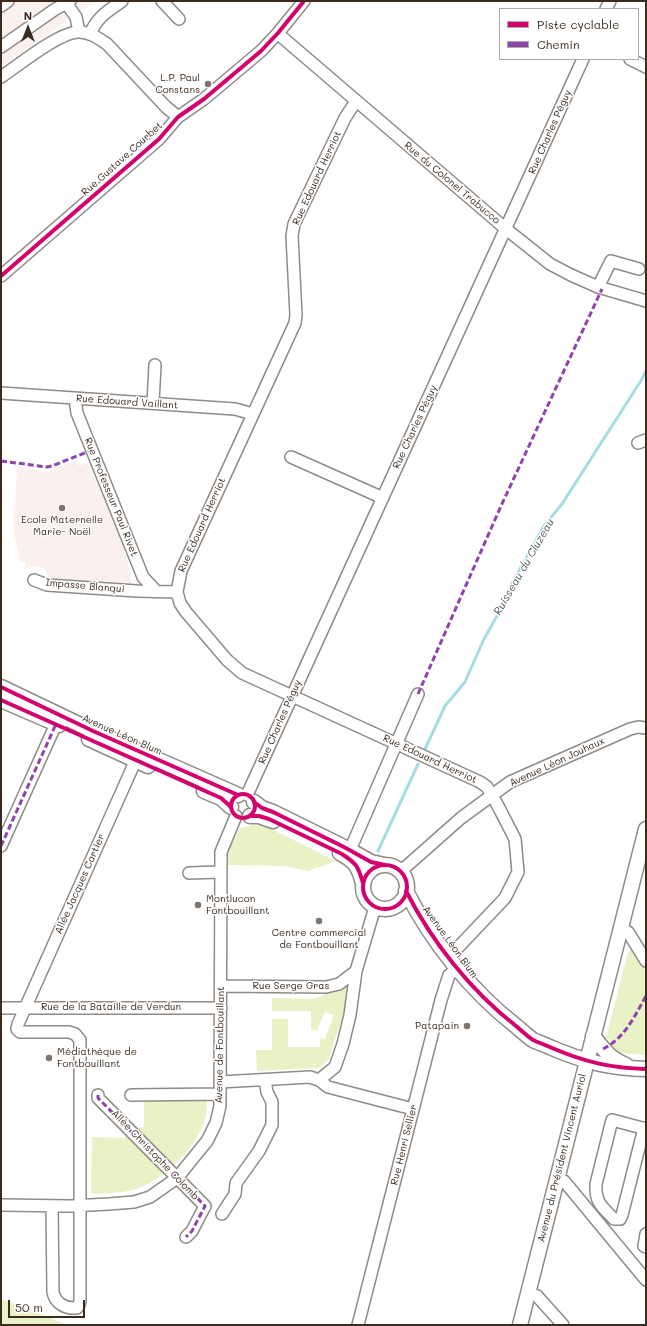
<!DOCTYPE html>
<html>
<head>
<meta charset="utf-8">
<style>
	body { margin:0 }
	#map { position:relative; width:647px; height:1326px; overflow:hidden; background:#fff; font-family:Mali,sans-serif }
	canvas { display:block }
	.frame { position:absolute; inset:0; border:2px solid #3b2a1e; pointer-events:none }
	.legend { position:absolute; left:499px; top:8px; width:140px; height:52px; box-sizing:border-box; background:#fff; border:1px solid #b1aaa5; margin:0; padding:5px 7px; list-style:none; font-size:12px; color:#3b2a1e }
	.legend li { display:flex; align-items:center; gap:8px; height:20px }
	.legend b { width:20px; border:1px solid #b1aaa5 }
	.north { position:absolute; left:8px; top:8px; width:40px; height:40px; -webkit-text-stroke:3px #fff; paint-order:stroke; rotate:0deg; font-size:11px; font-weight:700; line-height:16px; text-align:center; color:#3b2a1e }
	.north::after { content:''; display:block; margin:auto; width:14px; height:18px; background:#3b2a1e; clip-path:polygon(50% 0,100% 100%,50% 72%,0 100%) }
	.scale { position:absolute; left:8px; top:1300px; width:77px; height:18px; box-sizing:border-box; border:2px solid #3b2a1e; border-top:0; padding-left:5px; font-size:12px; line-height:14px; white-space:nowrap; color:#3b2a1e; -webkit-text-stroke:3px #fff; paint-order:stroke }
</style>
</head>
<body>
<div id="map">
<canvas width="647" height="1326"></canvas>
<div class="frame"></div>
<ul class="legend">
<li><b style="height:5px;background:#d6006c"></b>Piste cyclable</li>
<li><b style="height:5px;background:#8e44ad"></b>Chemin</li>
</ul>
<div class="north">N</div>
<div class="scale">50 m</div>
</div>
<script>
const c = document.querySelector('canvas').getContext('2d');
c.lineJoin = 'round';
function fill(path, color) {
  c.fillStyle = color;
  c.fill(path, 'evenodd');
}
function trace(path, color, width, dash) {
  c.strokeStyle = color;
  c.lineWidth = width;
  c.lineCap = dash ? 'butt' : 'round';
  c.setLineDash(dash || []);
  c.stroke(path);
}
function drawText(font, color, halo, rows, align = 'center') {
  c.font = font + ' Mali,sans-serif';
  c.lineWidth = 3;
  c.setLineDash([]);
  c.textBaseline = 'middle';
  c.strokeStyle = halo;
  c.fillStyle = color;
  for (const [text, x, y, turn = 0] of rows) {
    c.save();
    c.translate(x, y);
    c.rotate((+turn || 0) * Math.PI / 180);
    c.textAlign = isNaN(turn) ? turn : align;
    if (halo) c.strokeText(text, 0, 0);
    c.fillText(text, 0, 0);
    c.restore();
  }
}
fill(new Path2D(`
	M1 1H96L1 66Z
	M76 460 79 466 89 462 124 547 132 583 49 579 45 570 39 566H34L25 569V561H20L14 533 17 466 47 472Z`), '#faf1ee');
fill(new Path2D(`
	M261 824 336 861 308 871 284 866 228 865V852L240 828Z
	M633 949 646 968V1055L616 1053 610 1040 606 1038 628 952Z
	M349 983 346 1004 329 1059 319 1068 257 1071 256 1050H272V1019H288V1047H320V1038L325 1039 334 1015 325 1012 317 1030H311V1011H272V998L314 999 333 991Z
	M144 1101H207C207 1106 207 1111 206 1116 199 1146 162 1182 133 1190 120 1193 107 1193 93 1194L91 1192 92 1137 124 1138 138 1128 144 1127Z
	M1 1299 68 1325H1Z`), '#e9f1c6');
trace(new Path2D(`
	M425 749 445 706 465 682 483 641 502 607 510 587 544 526 562 504 642 379 646 370
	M378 851 418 764`), '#a5dce6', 3);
const minor = new Path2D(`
	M162 1 179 19
	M66 3 76 17 79 32
	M1 6 8 1
	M606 9 610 1
	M278 33 283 38 506 229 550 264 571 275 598 287 646 301
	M90 34C98 16 107 12 122 1
	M1 47 54 10 70 1
	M630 59 646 67
	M1 77C19 65 59 32 79 32 90 32 98 38 107 44L166 107 178 117
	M356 101 345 118 294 224 292 236 296 315 295 323 181 571 177 592 180 603 186 612 227 660 242 673 480 782 487 787 497 804 515 839 518 872 505 898 449 957
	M1 276 159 139 178 117 204 99 261 51 278 33 304 1
	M598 287 611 261 639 269
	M1 393 235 409 253 414
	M75 398 77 413 143 577 156 591
	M153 403 155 365
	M638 443 646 440
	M291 457 383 498
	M34 580 47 585 137 591 177 592
	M247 795 583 59
	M1 846 56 724
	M350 850 418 694
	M400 872 461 818 510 782 630 729 638 727 646 728
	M189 873 221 872
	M620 930 628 932 646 961
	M221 986 326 987 339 984 356 971
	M1 1008H221
	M319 1080 335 1067 343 1044 350 1015 356 971 375 907
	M220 1082 310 1077 319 1080 328 1087 413 1109
	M98 1095V1098L205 1206 192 1231 186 1237
	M131 1095 220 1094
	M644 1128 622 1215 620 1219H614C601 1206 595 1202 596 1184L612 1120 646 1129
	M557 1178 564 1181 646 1280
	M1 1205 71 1206 109 1204 134 1202 150 1197 177 1178 207 1141 216 1123 220 1106 221 852 236 816
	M52 1206 53 1292C55 1303 65 1309 77 1308L79 1305 80 1301V1040L75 1034 69 1032H20L17 1029 18 1024 134 764 137 761
	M222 1214 235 1194 236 1183 259 1151 272 1125V1102L267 1092 265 1080
	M646 1234 644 1246 646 1247
	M528 1293 537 1296 563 1325
	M358 1325 441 1000 449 975 458 968`);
const major = new Path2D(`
	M1 687 93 731 238 795
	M1 700 59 725
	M89 739 148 766
	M204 791 221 798 231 807
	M254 802 262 808 273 812 344 847 371 862 385 865
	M250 816H259L273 821
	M340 853C356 862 358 866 363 883
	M363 887a22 22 0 1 1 44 0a22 22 0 1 1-44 0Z
	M406 891C432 942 471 991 516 1026 522 1031 527 1036 533 1040 539 1043 546 1045 552 1048 585 1062 610 1068 646 1069
	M593 1036C604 1050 609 1058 626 1065
	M520 1325 646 829`);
trace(minor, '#8e8b88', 14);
trace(major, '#8e8b88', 17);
trace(minor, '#fff', 11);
trace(major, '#fff', 14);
trace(new Path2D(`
	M1 461 47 467 52 466 92 450
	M418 694 501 506 602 289
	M1 846 56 724
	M603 1049C625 1038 634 1017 646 996
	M98 1095V1098L205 1206 192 1231 186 1237`), '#8e44ad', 3, [6, 3]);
trace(new Path2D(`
	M1 276 159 139 178 117 204 99 261 51 278 33 304 1
	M1 687 93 731 238 795
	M1 700 221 798 231 807
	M231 806a12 12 0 1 1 24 0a12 12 0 1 1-24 0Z
	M254 802 262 808 273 812 344 847 371 862 385 865
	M250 816H259L269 819 342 854C357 864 358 866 363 883
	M363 887a22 22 0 1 1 44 0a22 22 0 1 1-44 0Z
	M406 891C432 942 471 991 516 1026 522 1031 527 1036 533 1040 539 1043 546 1045 552 1048 585 1062 610 1068 646 1069`), '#d6006c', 4);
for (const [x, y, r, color] of [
	[208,84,4,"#80756d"],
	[62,508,4,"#80756d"],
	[198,905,4,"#80756d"],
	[319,921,4,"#80756d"],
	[467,1026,4,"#80756d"],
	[49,1058,4,"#80756d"]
]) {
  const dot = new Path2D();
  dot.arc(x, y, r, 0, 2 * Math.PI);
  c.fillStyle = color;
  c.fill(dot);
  trace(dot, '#fff', 1.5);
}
drawText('10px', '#3b2a1e', '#fff', [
	["L.P. Paul",200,78],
	["Constans",200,90],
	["Ecole Maternelle",62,520,"center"],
	["Marie- Noël",62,532,"center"],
	["Montlucon",206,899,"left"],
	["Fontbouillant",206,911,"left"],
	["Centre commercial",319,933,"center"],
	["de Fontbouillant",319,945,"center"],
	["Patapain",459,1026],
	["Médiathèque de",57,1052,"left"],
	["Fontbouillant",57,1064,"left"]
], 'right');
drawText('10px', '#3b2a1e', '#fff', [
	["Rue Charles Péguy",550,132,-66],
	["Rue Gustave Courbet",122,159,-42],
	["Rue Edouard Herriot",317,178,-65],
	["Rue du Colonel Trabucco",452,183,40],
	["Rue Edouard Vaillant",127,402,4],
	["Rue Charles Péguy",415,427,-65],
	["Rue Professeur Paul Rivet",111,497,68],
	["Rue Edouard Herriot",202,525,-66],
	["Impasse Blanqui",85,586,5],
	["Rue Charles Péguy",280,722,-66],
	["Avenue Léon Blum",122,735,24],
	["Rue Edouard Herriot",430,759,25],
	["Avenue Léon Jouhaux",557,762,-25],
	["Allée Jacques Cartier",80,884,-66],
	["Avenue Léon Blum",450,942,54],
	["Rue Serge Gras",291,986],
	["Rue de la Bataille de Verdun",111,1007],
	["Avenue de Fontbouillant",220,1045,-89],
	["Rue Henri Sellier",404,1145,-76],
	["Allée Christophe Colomb",155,1155,46],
	["Avenue du Président Vincent Auriol",562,1158,-76]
]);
drawText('italic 11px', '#4f5b57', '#fff', [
	["Ruisseau du Cluzeau",524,567,-60]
]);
</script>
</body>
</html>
